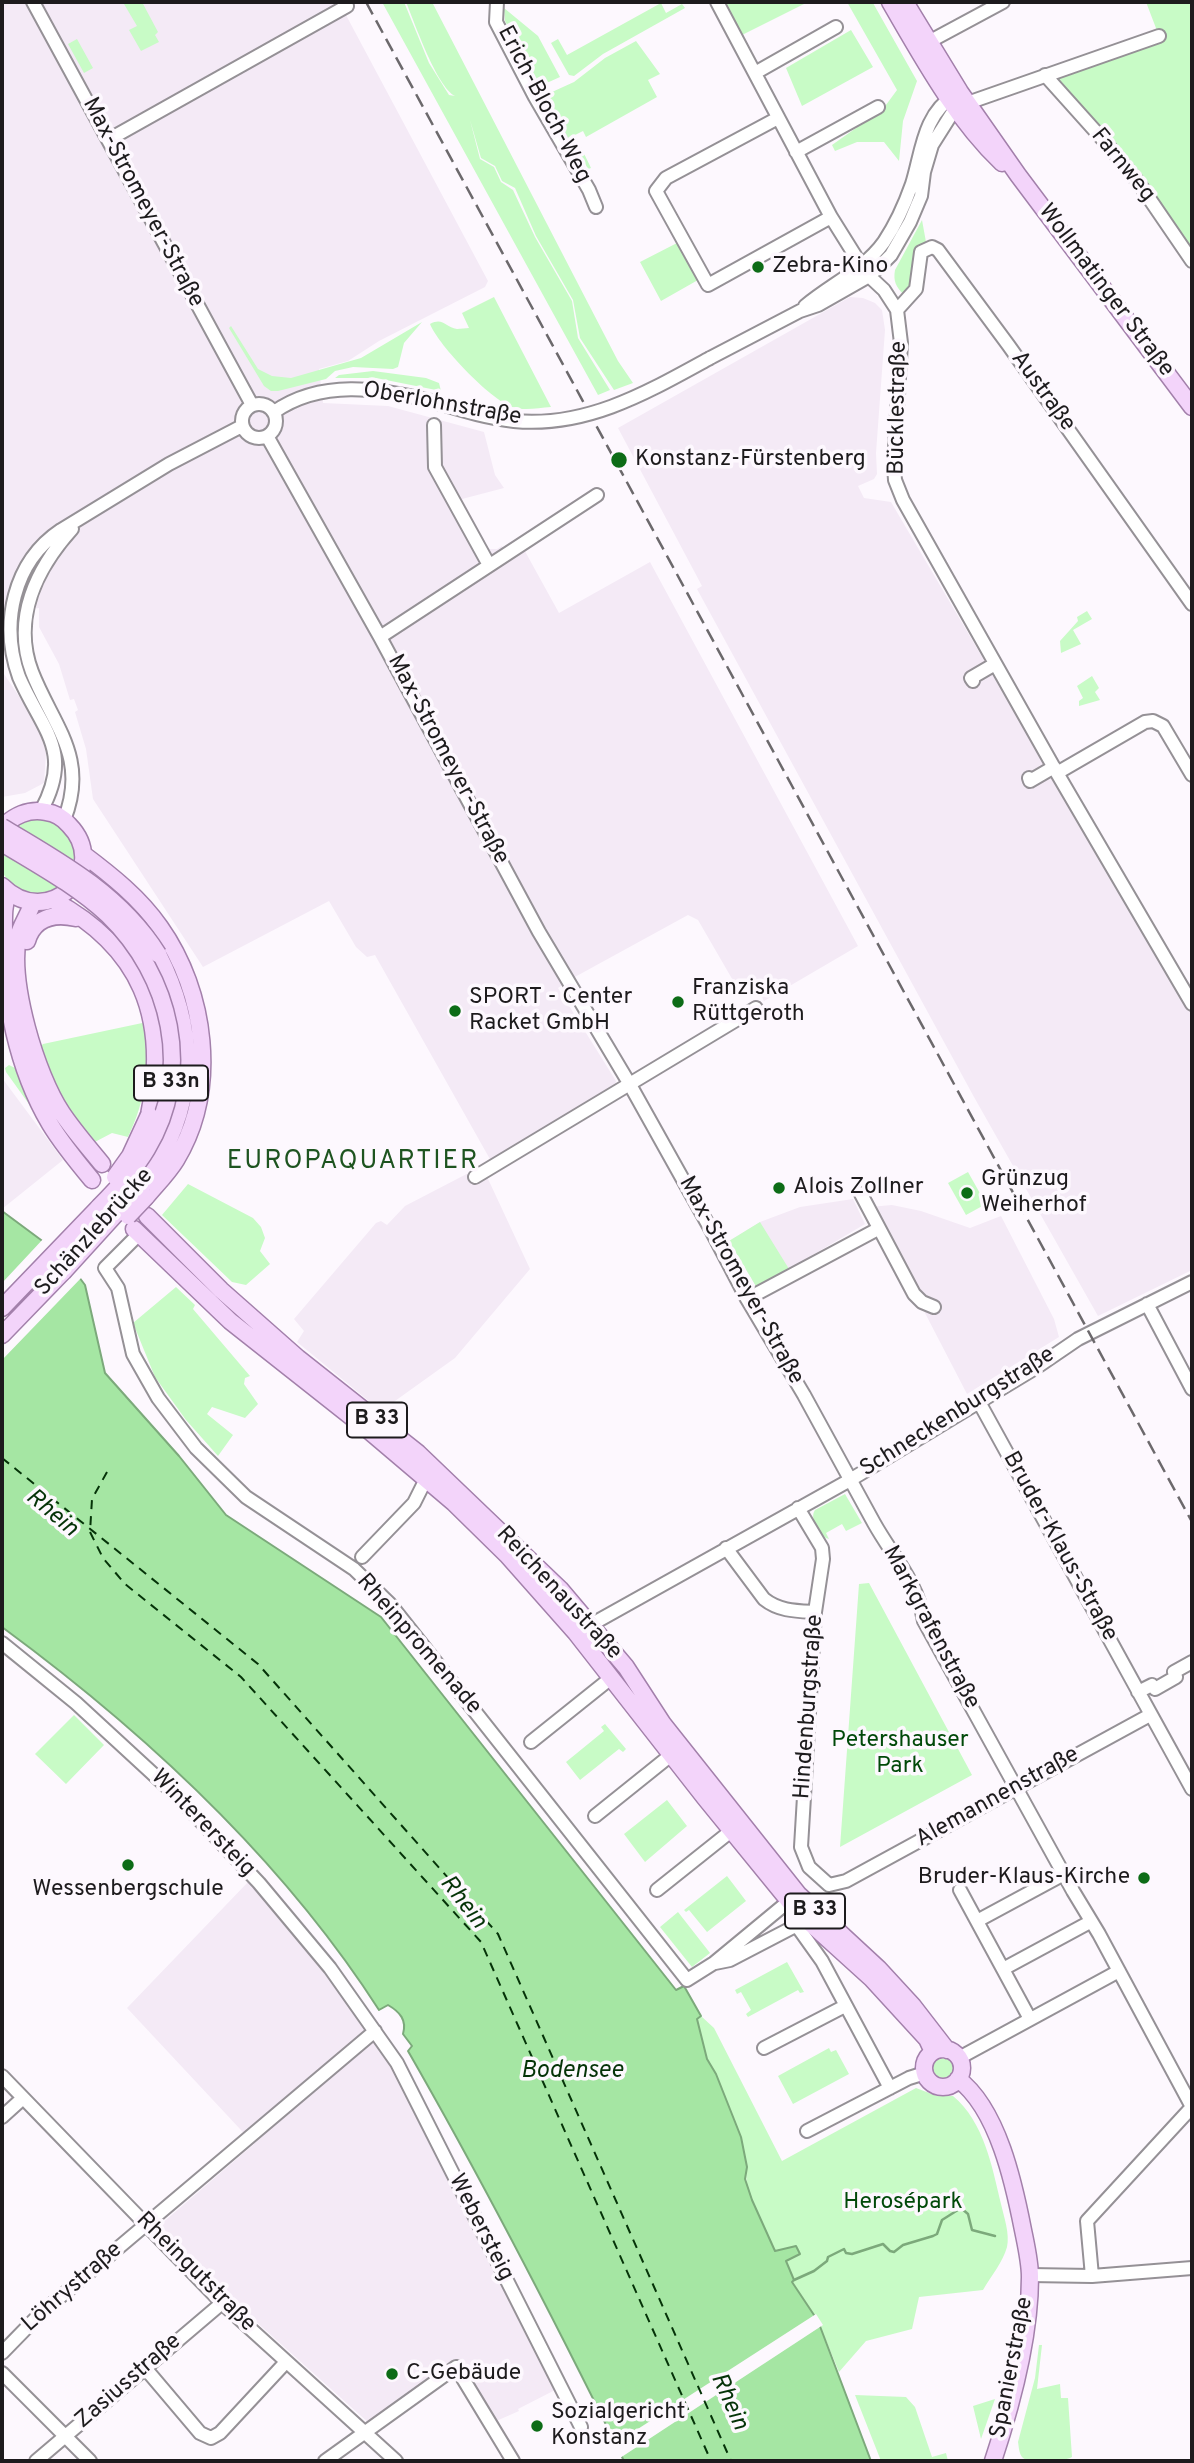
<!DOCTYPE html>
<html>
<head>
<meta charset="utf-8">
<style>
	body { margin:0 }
	#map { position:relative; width:1194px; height:2463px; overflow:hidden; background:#fdf8fe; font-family:Overpass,sans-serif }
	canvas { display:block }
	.frame { position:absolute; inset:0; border:4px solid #1d1b1d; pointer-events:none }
</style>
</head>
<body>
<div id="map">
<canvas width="1194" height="2463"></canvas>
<div class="frame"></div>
</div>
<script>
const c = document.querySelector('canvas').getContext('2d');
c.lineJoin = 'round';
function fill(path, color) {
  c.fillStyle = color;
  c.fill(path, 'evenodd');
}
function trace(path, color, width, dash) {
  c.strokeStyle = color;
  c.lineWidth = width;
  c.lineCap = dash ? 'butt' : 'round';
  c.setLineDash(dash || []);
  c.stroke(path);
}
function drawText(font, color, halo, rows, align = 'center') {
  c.font = font + ' Overpass,sans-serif';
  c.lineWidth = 7;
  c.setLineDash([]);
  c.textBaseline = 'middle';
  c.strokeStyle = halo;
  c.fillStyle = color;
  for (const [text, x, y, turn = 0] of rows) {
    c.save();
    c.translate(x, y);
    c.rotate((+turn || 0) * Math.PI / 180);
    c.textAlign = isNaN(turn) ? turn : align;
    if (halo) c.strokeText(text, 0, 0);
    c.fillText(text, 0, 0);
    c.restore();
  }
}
fill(new Path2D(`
	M2 2H339L488 281 485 287 379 341 348 361 319 369 323 403 388 406 484 432 495 475 504 488 462 499 485 541V546L490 549H497L502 546 506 554 521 544 559 613 650 562 858 946 764 1001 757 988 742 996 698 920 688 915 573 978 558 988 616 1081 615 1086 491 1161 375 955 367 957 356 947 329 901 203 967 93 799 86 749 75 712 78 710 74 699 70 700 59 664 39 627V608L2 613Z
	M850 297 863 298 875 303 882 310 885 330 876 453 877 474 874 479 858 486 864 498 891 502 1192 1014V1270L1098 1316 974 1097 697 589 702 586 618 428Z
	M2 666 4 674 37 723 46 753 44 783 25 793 2 797Z
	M2 1078 63 1160 2 1209Z
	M482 1166 530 1269 455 1358 381 1411 297 1342 304 1331 294 1319 376 1223 381 1221 387 1225 405 1206Z
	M853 1199 865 1224 757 1288 729 1241 760 1222 800 1207Z
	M892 1205 921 1211 970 1228 1001 1216 1054 1319 1059 1337 967 1394 870 1207Z
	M249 1881 324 1969 394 2070 557 2389 518 2409 519 2411 494 2422 470 2377 444 2364 370 2424 223 2292 160 2225 254 2144 127 2008Z`), '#f4eaf6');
fill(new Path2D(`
	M127 2H142L158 32 155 35 159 42 141 51 129 30 137 26 124 4Z
	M382 2H404L429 63 449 95 455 96C437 87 415 24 406 2H432L618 361 633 383 614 390 580 338 573 300 536 236 515 188 502 181 495 166 481 158 470 120 480 159 494 167 501 182 513 190 535 237 572 301 578 338 610 390 598 395Z
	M726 2H808L742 35Z
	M847 2 873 3 917 81 903 121 899 161 884 142H857L835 151 832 145 883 109 897 90Z
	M1146 2H1192V261L1138 182 1045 75 1159 36Z
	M661 3 666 13 682 4 685 8 603 54 574 76 569 75 551 43 558 39 567 55Z
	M504 8 538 36 560 77 540 86 505 21Z
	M851 30 873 67 802 106 786 68Z
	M77 39 93 68 84 73 68 44Z
	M636 41 660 74 648 80 657 97 586 137 583 131 575 135 591 168 588 169 572 139 566 142 541 97 574 82 605 58Z
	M922 220 926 242 913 254 910 287 904 295C896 287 893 281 895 270Z
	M677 243 698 280 661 301 640 262Z
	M494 297 551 407C538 408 524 411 512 407 490 399 439 346 430 324 443 317 445 327 457 329 461 329 465 328 469 328L462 313Z
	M422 322 404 343 398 367 393 369 353 367 335 371 326 379 278 391H271L264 386 229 328 231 326 258 369 272 376 291 378 361 358Z
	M373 371 426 378 439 383 441 391 376 378H335L339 375Z
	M1087 611 1092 619 1073 630 1081 644 1061 653 1060 641 1078 621 1077 617Z
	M1092 676 1099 688 1095 692 1100 700 1079 706V701L1083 698 1077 686Z
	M39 818C67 825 70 834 77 861L60 889 34 896 12 886 2 872V842L15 825Z
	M147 1022C150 1063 146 1100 128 1137L112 1133 91 1144 57 1095 39 1048 43 1044Z
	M9 1065 17 1069 49 1132 6 1072 5 1068Z
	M968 1172 986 1204 966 1215 948 1183Z
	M188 1184 253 1218 261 1227 265 1238 260 1251 270 1264 246 1285 232 1282 162 1215Z
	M760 1222 789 1269 757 1288 729 1241Z
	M176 1287 195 1305 193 1309 250 1376 245 1378 244 1384 258 1404 245 1418 212 1407 207 1414 233 1435 218 1456 186 1420 155 1377 133 1323Z
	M845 1494 862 1523 846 1531 842 1524 826 1533 829 1539 826 1538C819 1531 809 1519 815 1510Z
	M869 1583 972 1775 840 1847 859 1584Z
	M74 1715 104 1745 66 1784 35 1754Z
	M605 1724 626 1749 623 1752 619 1749 580 1780 566 1762 604 1731 601 1727Z
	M667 1800 687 1826 645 1862 624 1834Z
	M727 1876 746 1901 707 1932 689 1910 686 1912 684 1910Z
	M678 1912 710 1953 692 1967 660 1927Z
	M787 1962 804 1992 800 1993 798 1990 748 2017 746 2014 751 2010 741 1992 737 1994 735 1990Z
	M701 2016 714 2028 782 2161 916 2088 937 2096H953C984 2122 992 2166 1001 2204 1004 2217 1010 2234 1007 2247 1003 2262 991 2276 983 2290L919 2297 912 2329 866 2341 839 2372 818 2321 792 2282 794 2280 786 2261 800 2254 796 2246 775 2251C763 2227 742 2195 747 2167L723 2091 707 2059 697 2019Z
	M829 2048 831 2052 836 2050 849 2074 793 2104 778 2076Z
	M933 2068a10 10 0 1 1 20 0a10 10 0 1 1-20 0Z
	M1039 2345H1042L1037 2389 1060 2384 1061 2398H1068L1072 2457C1065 2462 1029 2463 1023 2458 1019 2454 1019 2448 1018 2442L1035 2378Z
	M855 2395 906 2397 915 2407 932 2457 946 2453 948 2461H881Z
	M995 2399 981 2439 973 2406Z`), '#c8fbc6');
const water = new Path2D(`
	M2 1211 64 1257 85 1285 105 1373 179 1456 226 1515 381 1617 676 1990 684 1986 701 2016 697 2019 707 2059 716 2074 741 2137 747 2167 745 2179 752 2200 775 2251 796 2246 800 2254 786 2261 794 2280 792 2282 818 2321 871 2461H624C556 2323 485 2185 408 2051L412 2046 403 2034C407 2020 400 2012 388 2005L379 2010C282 1859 146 1733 2 1627Z`);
fill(water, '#a5e6a3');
trace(water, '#7ca97b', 2);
fill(new Path2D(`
	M44 1238 66 1254 83 1276 2 1360V1283Z
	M816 2314 823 2325 620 2458 613 2445Z`), '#fdf8fe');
trace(new Path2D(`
	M794 2280 814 2271 827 2261 828 2257 844 2249 846 2253 852 2254 883 2244 890 2251 894 2252 903 2245 933 2236 937 2234 942 2220 961 2208 968 2214 972 2230 995 2236`), '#7ca97b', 2.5);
trace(new Path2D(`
	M2 1458 258 1664 498 1934 731 2461
	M107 1472 92 1499 90 1532 103 1558 125 1584 241 1677 481 1942 711 2461`), '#053308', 2, [9, 7]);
const minor = new Path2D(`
	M33 2 252 405
	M497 2 496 22 535 97 589 190 596 207
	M717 2 831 217 856 257 869 276 884 290 897 310 901 343 894 465 895 480 903 500 1057 773 1192 1004
	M923 45 1003 2
	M755 73 836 27
	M1045 75 1106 143 1138 182 1192 261
	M778 118 666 178 656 191 708 285 831 217
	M108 140 347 6
	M796 152 878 107
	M805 306C831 284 864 270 884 242 896 224 905 204 912 184 922 152 923 114 955 95
	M897 310 916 289 921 252 932 247 938 250 1009 346 1192 604
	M710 358 800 311 818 305 869 276 882 264 891 255 910 222 921 196 924 172 932 145 956 107 1159 36
	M242 421a17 17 0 1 1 34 0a17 17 0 1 1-34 0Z
	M274 412C321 379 379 388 431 401
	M434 425 435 467 489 565
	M267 436 380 637 539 932 629 1083 710 1228 747 1299 804 1395 874 1523C893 1557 917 1581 924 1621L1073 1891 1099 1934 1192 2107
	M380 637 597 495
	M973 681 971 678 995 664
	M1057 773 1145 722 1153 721 1163 726 1192 775
	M1029 778 1030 781 1054 767
	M41 811C74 751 42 730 19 677 0 624 13 562 61 530L169 464 242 426
	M64 820C89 757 53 726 32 672 12 619 36 569 72 529
	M475 1177 756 1008
	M861 1194 914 1294 922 1302 934 1307
	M135 1238 105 1268 118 1288 133 1354 158 1398 196 1448 246 1497 354 1569 390 1604 687 1980 714 1963 789 1901
	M747 1299 878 1229
	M1147 1304 1192 1389
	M979 1402 1192 1789
	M798 1508 822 1548 823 1559 815 1612 801 1847 809 1867 829 1885 846 1881 1150 1715
	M726 1548 764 1599C779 1611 796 1611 815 1612
	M362 1557 414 1503 423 1485
	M585 1628 850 1480 1037 1367 1078 1339 1192 1282
	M2 1643 76 1703 177 1796 259 1883 330 1968 397 2063 581 2427
	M1138 1692 1152 1685 1155 1689 1176 1677 1174 1672 1192 1662
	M531 1742 611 1678
	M595 1816 671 1755
	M657 1890 731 1831
	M960 1890 1030 2019
	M977 1921 1064 1874
	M797 1926 822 1961 890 2088
	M715 1963 730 1960 803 1922
	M1003 1969 1090 1922
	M764 2048 845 2006
	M959 2058 1119 1971
	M2 2076 222 2303 396 2461
	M2 2117 23 2098
	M807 2131 909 2078 925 2073
	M1030 2275 1092 2276 1192 2268
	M1092 2276 1087 2221 1192 2107
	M2 2353 40 2314 375 2031
	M145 2368 200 2433 211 2438 220 2433 286 2362
	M2 2373 90 2461
	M36 2461 222 2303
	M325 2461 456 2367 513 2461`);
const major = new Path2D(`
	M890 2C922 57 955 118 1002 163
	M905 2 960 92 1018 175 1192 407
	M2 828C13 816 29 808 46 812 55 813 63 818 69 825 112 869 48 932 2 886
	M83 854C111 875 140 898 160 927 206 992 219 1089 176 1160 168 1173 156 1185 146 1197
	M8 892C3 907 4 919 4 934 3 998 17 1068 50 1124 62 1144 77 1162 92 1180
	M53 900C141 948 169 1017 149 1115
	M33 902C29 914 21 925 18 937 9 983 36 1074 62 1113 74 1131 89 1148 102 1164
	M27 941C34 917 54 913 76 918
	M143 1184C197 1109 199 1035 158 954
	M147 1216 221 1290 298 1358 418 1453 560 1589 626 1667 663 1724 798 1894 878 1968 913 2006 947 2050
	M134 1229 230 1321 368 1430 454 1503 507 1555 576 1633 705 1798 798 1912 872 1979 927 2039 933 2052
	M2 1308 99 1207
	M2 1335 63 1272
	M924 2068a19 19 0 1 1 38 0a19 19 0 1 1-38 0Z
	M958 2079C998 2109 1014 2184 1023 2230 1026 2245 1030 2262 1030 2277 1030 2335 1011 2407 993 2461`);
trace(minor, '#959196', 16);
trace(major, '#a380ab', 19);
trace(minor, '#fff', 12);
trace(major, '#f3d4fa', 16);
trace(new Path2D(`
	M366 2 1192 1522`), '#6c696c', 2.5, [14, 7]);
const minorBridge = new Path2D(`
	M431 401C458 409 485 418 514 421 587 428 648 392 710 358`);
const majorBridge = new Path2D(`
	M2 827C60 861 121 895 158 954
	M2 843C38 865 77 886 108 915 171 976 194 1072 147 1149 134 1171 117 1189 99 1207
	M115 1177 130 1156 149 1115
	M128 1216 146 1197
	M63 1272 143 1184`);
trace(minorBridge, '#959196', 16, []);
trace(majorBridge, '#a380ab', 19, []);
trace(minorBridge, '#fff', 12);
trace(majorBridge, '#f3d4fa', 16);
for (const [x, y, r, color] of [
	[758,267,7,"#0d6c17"],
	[619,460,9,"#0d6c17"],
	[678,1002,7,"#0d6c17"],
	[455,1011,7,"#0d6c17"],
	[779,1188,7,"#0d6c17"],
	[967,1193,7,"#0d6c17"],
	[128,1865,7,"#0d6c17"],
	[1144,1878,7,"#0d6c17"],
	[392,2374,7,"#0d6c17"],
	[537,2426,7,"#0d6c17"]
]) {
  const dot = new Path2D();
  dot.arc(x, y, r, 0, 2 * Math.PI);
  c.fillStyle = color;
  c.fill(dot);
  trace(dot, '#fdf8fe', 2.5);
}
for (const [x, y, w] of [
	[171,1083,74],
	[377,1420,60],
	[815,1911,60]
]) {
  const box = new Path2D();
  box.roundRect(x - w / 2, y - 17.5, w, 35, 5);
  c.fillStyle = '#fdf8fe';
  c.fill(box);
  trace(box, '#1d1b1d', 2);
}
drawText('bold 21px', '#1d1b1d', null, [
	["B 33n",171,1083],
	["B 33",377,1420],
	["B 33",815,1911]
]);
drawText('23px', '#1d1b1d', '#fdf8fe', [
	["Erich-Bloch-Weg",543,105,62],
	["Farnweg",1122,166,51],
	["Max-Stromeyer-Straße",142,203,62],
	["Wollmatinger Straße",1105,291,53],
	["Austraße",1042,392,54],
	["Oberlohnstraße",442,405,10],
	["Bücklestraße",899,408,-89],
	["Max-Stromeyer-Straße",447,760,62],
	["Schänzlebrücke",95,1233,-48],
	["Max-Stromeyer-Straße",740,1281,61],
	["Schneckenburgstraße",958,1413,-32],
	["Bruder-Klaus-Straße",1059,1547,61],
	["Reichenaustraße",558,1594,47],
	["Markgrafenstraße",930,1628,62],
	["Rheinpromenade",418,1645,49],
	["Hindenburgstraße",810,1707,-86],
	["Alemannenstraße",998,1798,-29],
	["Winterersteig",202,1824,46],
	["Webersteig",480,2228,63],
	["Rheingutstraße",195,2273,45],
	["Löhrystraße",73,2288,-41],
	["Spanierstraße",1013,2368,-79],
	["Zasiusstraße",129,2382,-41]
]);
drawText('23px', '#1d1b1d', '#fdf8fe', [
	["Zebra-Kino",772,267],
	["Konstanz-Fürstenberg",635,460],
	["Franziska",692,989],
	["Rüttgeroth",692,1015],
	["SPORT - Center",469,998],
	["Racket GmbH",469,1024],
	["Grünzug",981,1180],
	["Weiherhof",981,1206],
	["Alois Zollner",793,1188],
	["Bruder-Klaus-Kirche",1130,1878,"right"],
	["Wessenbergschule",128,1890,"center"],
	["C-Gebäude",406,2374],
	["Sozialgericht",551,2413],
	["Konstanz",551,2439]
], 'left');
drawText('23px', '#014909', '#fdf8fe', [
	["Petershauser",900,1741],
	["Park",900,1767],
	["Herosépark",903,2203]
]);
drawText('italic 24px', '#053308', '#fdf8fe', [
	["Rhein",51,1514,40],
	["Rhein",462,1903,52],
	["Bodensee",572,2072],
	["Rhein",728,2402,66]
]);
c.letterSpacing = '2px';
drawText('26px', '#1e5420', '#fdf8fe', [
	["EUROPAQUARTIER",353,1163]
]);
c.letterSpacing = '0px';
</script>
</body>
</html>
